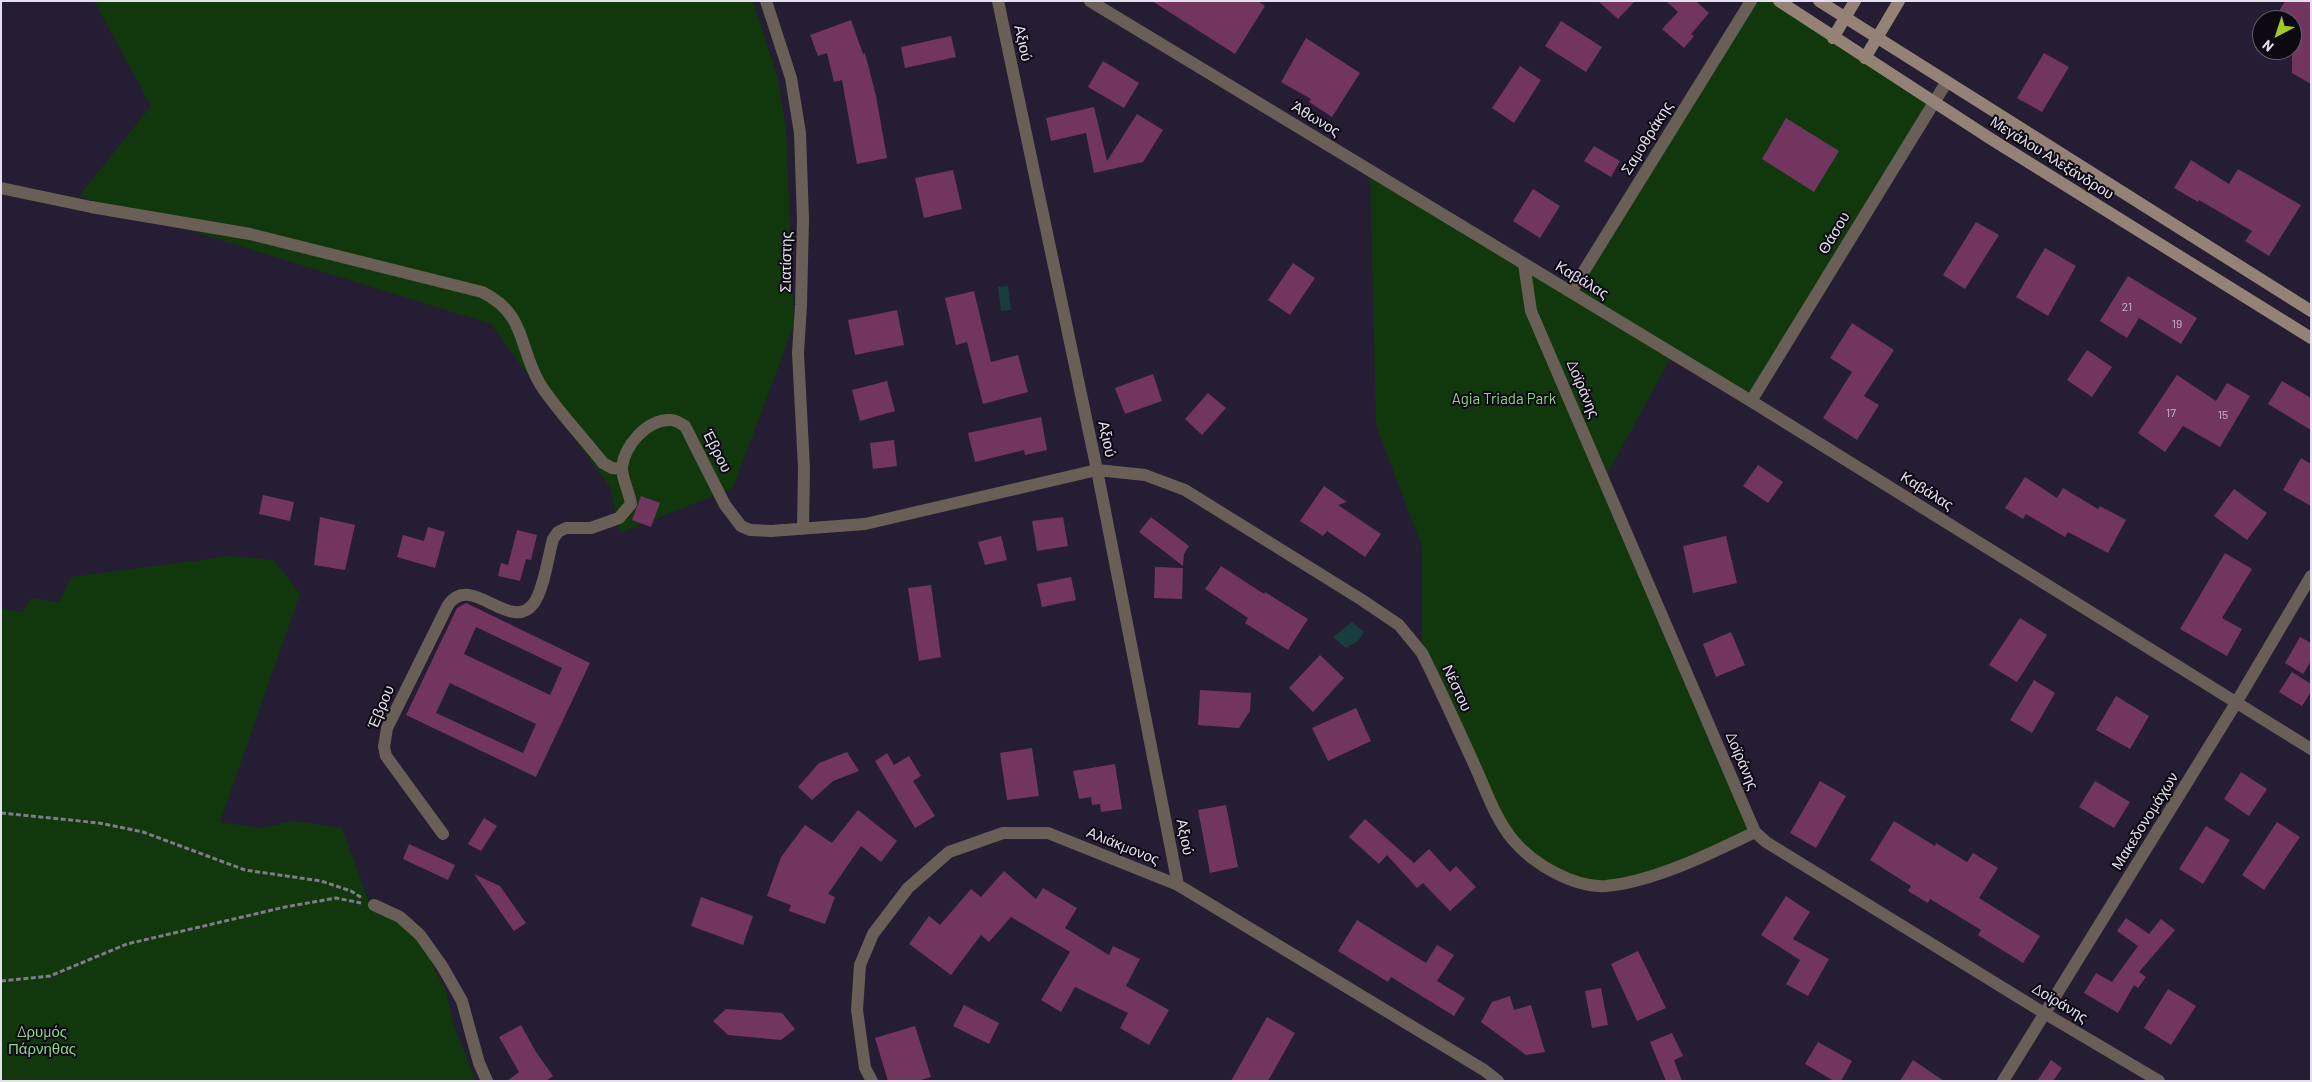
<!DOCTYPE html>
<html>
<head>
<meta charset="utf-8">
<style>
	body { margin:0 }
	#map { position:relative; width:2312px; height:1082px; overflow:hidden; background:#251d33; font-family:Barlow,sans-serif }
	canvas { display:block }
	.frame { position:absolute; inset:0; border:2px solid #e5e0ef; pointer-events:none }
	.north { position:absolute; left:2252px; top:10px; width:50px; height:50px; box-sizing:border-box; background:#0c0913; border:1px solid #635f6b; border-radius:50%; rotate:220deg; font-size:14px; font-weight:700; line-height:20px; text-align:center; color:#e5e0ef }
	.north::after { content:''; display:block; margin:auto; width:18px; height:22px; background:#a3c927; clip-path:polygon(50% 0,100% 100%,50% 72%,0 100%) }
</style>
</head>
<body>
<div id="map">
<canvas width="2312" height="1082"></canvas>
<div class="frame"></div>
<div class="north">N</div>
</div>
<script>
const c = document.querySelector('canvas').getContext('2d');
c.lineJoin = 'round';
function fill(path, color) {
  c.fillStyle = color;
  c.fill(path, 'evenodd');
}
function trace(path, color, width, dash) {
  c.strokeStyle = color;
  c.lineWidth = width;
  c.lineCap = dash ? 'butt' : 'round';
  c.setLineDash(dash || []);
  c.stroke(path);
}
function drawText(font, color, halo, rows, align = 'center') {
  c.font = font + ' Barlow,sans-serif';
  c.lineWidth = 4;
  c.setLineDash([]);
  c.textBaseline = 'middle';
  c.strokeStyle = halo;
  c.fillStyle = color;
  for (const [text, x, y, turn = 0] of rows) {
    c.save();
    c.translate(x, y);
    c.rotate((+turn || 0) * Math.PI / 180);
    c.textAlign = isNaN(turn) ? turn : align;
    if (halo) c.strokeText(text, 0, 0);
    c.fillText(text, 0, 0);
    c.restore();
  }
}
fill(new Path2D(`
	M94 1H753L777 75 786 129 794 325 733 488 620 533 610 487 491 324 79 196 151 106Z
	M1751 1H1779L1933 102 1751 401 1673 354 1604 480 1755 832 1620 883 1574 880 1514 841 1422 653V547L1376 425 1370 171 1571 292Z
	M231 556 274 560 300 594 220 822 261 828 293 821 342 828 372 910 398 918 417 939 430 960 446 991 454 1026 476 1081H1V608L22 613 31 598 60 602 71 577Z`), '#10380c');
fill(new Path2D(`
	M1008 286 1011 310 1001 311 998 287Z
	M1352 622 1364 632 1358 641 1346 648 1333 637Z`), '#193d3e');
fill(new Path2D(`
	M1152 1H1258L1265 6 1235 54Z
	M1598 1H1635L1618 19Z
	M1666 1H1696L1709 13 1691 34 1694 36 1684 48 1662 29 1678 12Z
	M2285 1H2311V84L2292 73V20H2274Z
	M851 20 863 54 865 53 876 96 887 158 857 164 842 80 834 82 827 53 818 56 810 35Z
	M1561 21 1602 47 1586 72 1545 46Z
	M951 36 956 57 905 68 901 47Z
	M1306 38 1360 73 1332 117 1309 102 1311 99 1281 82Z
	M2044 53 2069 67 2042 112 2017 98Z
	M1103 61 1139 83 1124 108 1088 87Z
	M1520 66 1541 80 1514 123 1492 108Z
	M1094 107 1107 161 1137 114 1163 130 1143 162 1094 173 1086 133 1051 141 1046 118Z
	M1786 118 1839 151 1814 192 1762 159Z
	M1594 146 1620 161 1611 177 1584 161Z
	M2191 160 2229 184 2238 169 2301 205 2269 256 2245 241 2252 231 2199 200 2198 202 2174 188Z
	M953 170 962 209 924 218 915 178Z
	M1533 189 1560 206 1540 238 1513 221Z
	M1976 222 1999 235 1965 289 1943 275Z
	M2045 248 2076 266 2048 316 2016 297Z
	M1293 263 1315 278 1290 315 1268 300Z
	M2128 276 2197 318 2181 344 2139 318 2127 338 2100 321Z
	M974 291 991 362 1018 355 1028 392 983 404 967 342 956 345 945 298Z
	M897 310 904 345 855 355 848 320Z
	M1852 323 1894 350 1864 396 1879 405 1857 440 1823 418 1852 372 1830 358Z
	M2087 350 2112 367 2092 397 2067 380Z
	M1153 374 1162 401 1125 414 1115 388Z
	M2177 375 2216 401 2227 383 2250 396 2220 447 2183 426 2165 452 2138 433Z
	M887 381 895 411 860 421 852 390Z
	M2282 381 2311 398V430L2268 404Z
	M1208 393 1226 408 1202 435 1185 419Z
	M1041 417 1047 450 1025 455 1024 450 975 462 968 433Z
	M894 440 897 466 873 469 870 443Z
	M2301 458 2311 464V506L2283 490Z
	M1758 465 1783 482 1768 503 1743 486Z
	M2025 477 2057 498 2063 488 2098 509 2100 506 2126 520 2108 553 2068 532 2065 537 2026 514 2023 519 2005 508Z
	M1324 486 1347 502 1338 505 1381 534 1365 557 1327 531 1323 536 1300 521Z
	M2234 489 2267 513 2247 540 2214 516Z
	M263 495 294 502 290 521 259 514Z
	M641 496 660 503 651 527 632 520Z
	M320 517 355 525 345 570 314 565Z
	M1063 517 1068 546 1037 551 1032 521Z
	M1151 517 1189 546 1184 554 1183 566 1139 532Z
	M428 527 445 532 435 568 397 557 403 535 424 541Z
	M517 530 537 535 531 560 526 559 520 581 498 576 501 563 508 565Z
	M1001 536 1007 560 985 565 978 542Z
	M1726 536 1737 583 1693 593 1683 546Z
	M2225 553 2252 569 2222 618 2242 629 2227 656 2180 629Z
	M1221 566 1264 594 1265 592 1308 619 1288 650 1245 623 1248 618 1205 589Z
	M1155 567 1183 568 1182 599 1154 598Z
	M1071 577 1076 600 1042 607 1037 584Z
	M931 585 941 657 919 661 908 588Z
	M466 603 590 663 536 777 406 715 457 608ZM476 627 562 668 550 695 464 654ZM450 683 536 724 523 753 436 713Z
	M2020 618 2047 635 2017 682 1989 665Z
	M1731 632 1745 665 1716 677 1703 644Z
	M2300 637 2311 643V661L2303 674 2285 663Z
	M1320 655 1344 678 1313 712 1289 688Z
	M2292 672 2311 684V692L2302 706 2279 692Z
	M2034 680 2055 693 2032 733 2010 720Z
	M1200 690 1251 693 1250 711 1239 728 1198 725Z
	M2116 696 2149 716 2130 749 2096 730Z
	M1356 708 1371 741 1328 761 1312 728Z
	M1032 748 1039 796 1007 800 1000 753Z
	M847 752 859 771 833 781 812 800 798 787 819 763Z
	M887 753 894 765 909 756 921 776 913 781 935 816 915 828 875 761Z
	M1115 764 1122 809 1101 812 1100 804 1092 805 1091 797 1079 799 1073 771Z
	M2241 772 2267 789 2249 816 2224 799Z
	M1820 781 1846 796 1816 848 1790 833Z
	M2095 781 2130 802 2114 828 2079 807Z
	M1226 805 1238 867 1210 873 1198 810Z
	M858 810 897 841 881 862 861 846 828 894 835 897 825 924 789 911 791 905 767 896 781 857 805 825 832 843Z
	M484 818 497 826 481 851 468 844Z
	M1365 819 1414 863 1429 849 1450 872 1456 866 1476 887 1450 911 1423 883 1417 888 1387 855 1379 864 1349 837Z
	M1894 821 1935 846 1936 843 1967 862 1973 853 1998 868 1979 898 2040 936 2023 963 1978 935 1981 930 1930 899 1928 903 1908 891 1911 886 1870 860Z
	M2277 822 2300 837 2264 890 2242 875Z
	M2206 826 2230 840 2203 884 2179 869Z
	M409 844 455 865 448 880 403 859Z
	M1004 871 1036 899 1043 888 1077 908 1065 928 1109 955 1113 946 1140 959 1126 986 1169 1010 1149 1045 1120 1028 1128 1013 1075 987 1061 1012 1041 1000 1070 952 1011 917 989 942 981 935 951 975 909 944 929 916 940 925 971 889 981 897Z
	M474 874 500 886 526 923 514 931Z
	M1786 896 1810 912 1793 939 1829 959 1808 996 1786 984 1800 960 1761 935Z
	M701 897 753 916 743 945 691 926Z
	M2126 918 2149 934 2161 919 2175 930 2139 972 2146 977 2138 988 2134 985 2118 1013 2084 993 2096 973 2112 982 2138 946 2117 931Z
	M1357 920 1426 963 1437 945 1454 955 1437 981 1465 998 1454 1016 1391 977 1388 982 1338 951Z
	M1638 951 1666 1008 1637 1021 1611 964Z
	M1601 988 1608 1025 1592 1028 1585 991Z
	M2168 989 2196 1006 2171 1045 2144 1028Z
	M1510 996 1514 1010 1531 1005 1545 1052 1526 1055 1481 1022 1492 1002Z
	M964 1005 999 1023 989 1044 953 1026Z
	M726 1009 782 1013 795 1029 781 1040 728 1035 713 1021Z
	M1267 1017 1295 1033 1268 1081H1231Z
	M521 1025 536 1052 553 1076 546 1081H507L519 1072 499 1037Z
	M915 1026 931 1077 917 1081H888L875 1038Z
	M1672 1033 1683 1056 1674 1060 1682 1081H1666L1650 1042Z
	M1818 1042 1852 1061 1841 1081H1834L1805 1064Z
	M1913 1060 1944 1081H1900Z
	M2051 1060 2062 1068 2053 1081H2037Z`), '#723560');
trace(new Path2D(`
	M1 813 99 823 143 832 245 870 321 881 351 891 362 898
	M1 981 50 976 127 944 285 907 336 898 361 903`), '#807a8d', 3, [5, 2.5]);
trace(new Path2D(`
	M766 1 791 78 800 133 803 219 801 305 798 353 804 468 803 528
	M998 1 1097 470 1178 885
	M1090 1 1751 401 2311 749
	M1 188 91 207 250 234 482 292C527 314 518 347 540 384 558 412 583 437 603 463L612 468 622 469
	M1524 264 1531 311 1755 832 1766 842 2044 1013 2159 1081
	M1571 292 1751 1
	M1751 401 1946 83
	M443 834 386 756 384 747 387 728 448 605C471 571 511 635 534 603 544 589 548 557 553 539L558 532 566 528H591L619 518 631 504C630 494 621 476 622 467 625 445 647 419 671 420 676 420 681 424 685 426L725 505 741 526 750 530 771 531 865 524 1097 470 1145 475 1185 490 1362 600 1399 625 1422 653C1442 693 1460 733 1478 773 1488 796 1497 821 1513 840 1533 864 1574 888 1606 886 1653 882 1712 853 1755 832
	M374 905 400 917 420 935 442 966 462 1001 479 1063 487 1081
	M872 1081 865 1068 857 1010 860 965 873 934 908 888 949 852 1003 833H1048L1178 885 1484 1070 1498 1081
	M2003 1081 2236 703 2311 576`), '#6a5f57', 12);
trace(new Path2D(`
	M1779 1 1991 139 2311 338
	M1819 1 2311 311
	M1833 38 1855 1
	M1865 58 1899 1`), '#938275', 12);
drawText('12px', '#c8b5cb', null, [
	["21",2127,307],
	["19",2177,324],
	["17",2171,413],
	["15",2223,415]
]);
drawText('15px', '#e5e0ef', '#0c0913', [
	["Αξιού",1023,43,78],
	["Άθωνος",1316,119,31],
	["Σαμοθράκης",1647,138,-58],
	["Μεγάλου Αλεξάνδρου",2052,158,32],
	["Θάσου",1834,233,-59],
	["Σιατίστης",786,262,-89],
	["Καβάλας",1582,280,31],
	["Δοϊράνης",1583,389,67],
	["Αξιού",1107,439,78],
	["Έβρου",717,451,63],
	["Καβάλας",1927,491,32],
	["Νέστου",1457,688,65],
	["Έβρου",381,707,-67],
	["Δοϊράνης",1742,761,67],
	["Μακεδονομάχων",2145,821,-58],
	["Αξιού",1185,837,79],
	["Αλιάκμονος",1123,846,22],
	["Δοϊράνης",2060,1003,31]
]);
drawText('15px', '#8dd786', '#0c0913', [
	["Agia Triada Park",1504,399],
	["Δρυμός",42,1032],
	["Πάρνηθας",42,1049]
]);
</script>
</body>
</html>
